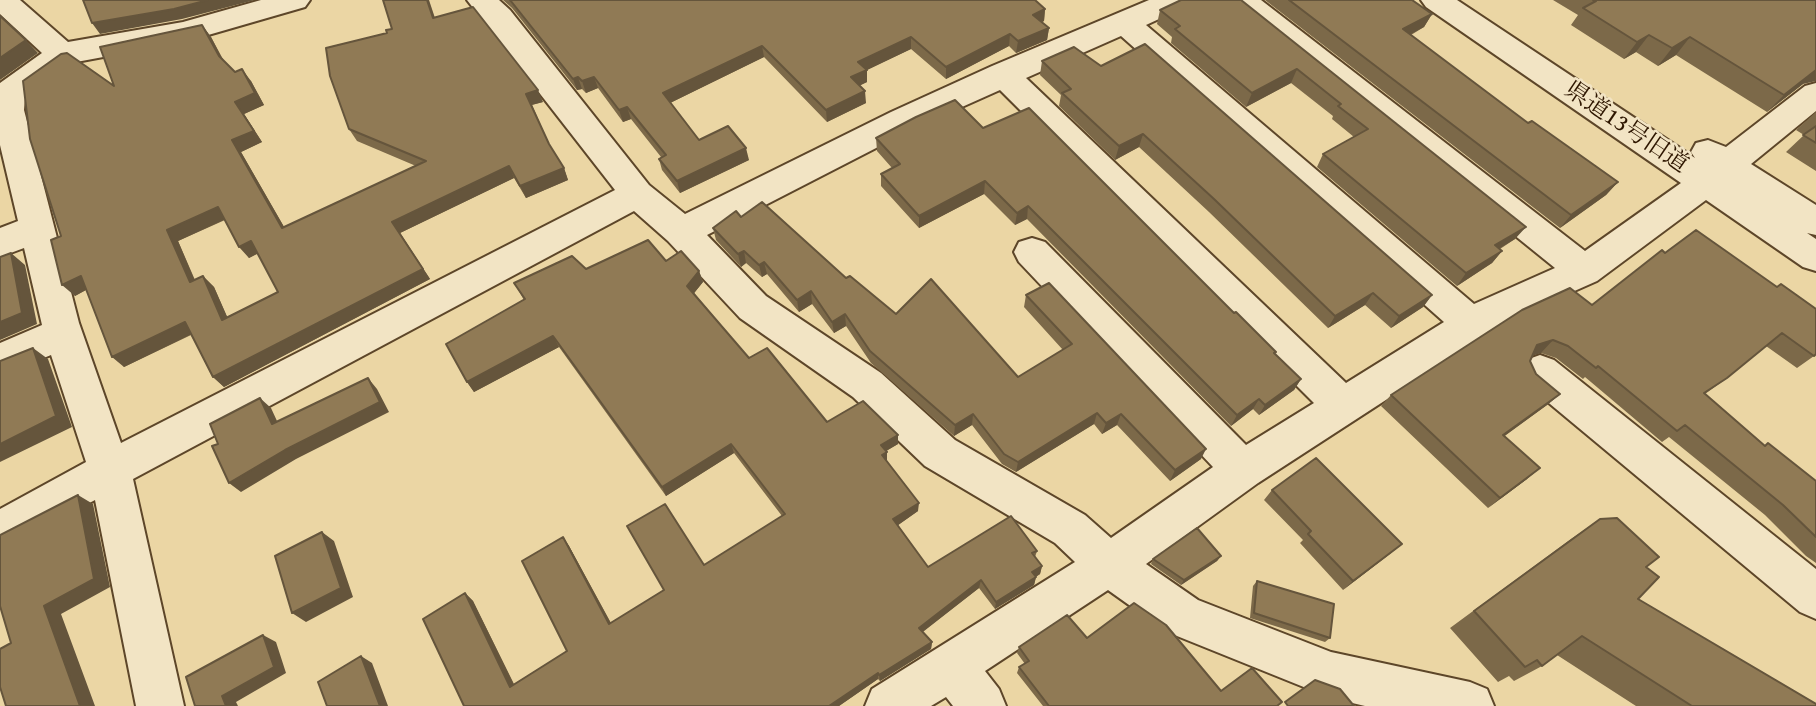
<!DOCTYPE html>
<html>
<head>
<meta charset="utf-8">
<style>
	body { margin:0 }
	canvas { display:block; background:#ebd6a4 }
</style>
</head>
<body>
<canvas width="1816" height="706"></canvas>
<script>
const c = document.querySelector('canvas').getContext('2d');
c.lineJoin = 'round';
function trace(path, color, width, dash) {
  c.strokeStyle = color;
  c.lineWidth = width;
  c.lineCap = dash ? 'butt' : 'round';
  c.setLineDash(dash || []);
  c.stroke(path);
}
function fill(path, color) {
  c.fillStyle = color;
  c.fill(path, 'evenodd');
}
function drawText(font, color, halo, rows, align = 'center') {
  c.font = font + ' "Gentium Book Plus","Noto Serif JP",serif';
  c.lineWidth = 5;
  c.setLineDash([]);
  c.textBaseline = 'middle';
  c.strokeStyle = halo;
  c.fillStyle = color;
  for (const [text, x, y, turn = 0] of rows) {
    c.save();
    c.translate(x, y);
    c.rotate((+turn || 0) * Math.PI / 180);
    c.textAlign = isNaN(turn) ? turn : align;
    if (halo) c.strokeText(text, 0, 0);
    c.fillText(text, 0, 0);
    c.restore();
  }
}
const minor = new Path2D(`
	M0 0H20L68 42 183 22 261 0H310L305 7 184 42 71 63 25 97 24 110 79 323 121 443 615 190 467 0H499L510 10 649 185 685 214 891 112 992 66 1149 0H1190L1185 7 1146 25 1474 304 1555 268 1232 7 1227 0H1261L1585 251 1681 183 1426 7 1421 0H1457L1695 158 1691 152 1696 143 1708 140 1726 147 1805 86 1816 83V111L1751 164 1816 205V235L1807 233 1816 239V271L1803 267 1706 200 1597 281 1509 320 1258 483 1146 564 1198 600 1331 652 1470 682 1487 689 1494 706H1365L1331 698 1167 632 1108 590 985 671 999 689 1006 706H953L946 697 931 706H865L872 689 1075 562 1055 543 925 466 853 397 740 318 668 241 634 211 133 479 184 706H136L95 500 0 551V509L86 462 51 355 0 376V343L42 325 24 248 0 257V228L18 221 0 145V83L42 53 0 14ZM1121 36 1444 322 1346 383 1026 78ZM1000 90 1314 403 1246 445 1045 242 1032 238 1019 242 1014 252 1019 262 1213 467 1111 538 1085 515 955 440 881 373 766 296 707 235 915 128Z
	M1540 355 1554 360 1816 569V619L1800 612 1526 384 1521 372 1526 360Z`);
trace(minor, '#5d4629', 4);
fill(minor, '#f2e4c4');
fill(new Path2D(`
	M503 0H1035L1045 9 1044 21 1042 22 1049 28 1047 40 1016 53 1009 46 946 79 911 49 866 70 867 82 859 86 866 103 827 122 764 57 670 103 699 140 749 160 680 193 662 170 659 159 661 157 631 119 623 122 598 88 586 93 582 89 577 90 512 8Z
	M1241 0 1515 239 1500 249 1502 251 1492 263 1457 286 1317 167 1323 154 1354 137 1332 119 1333 116 1291 83 1246 107 1171 43 1172 37 1157 24 1160 10Z
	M1265 0H1412L1432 14 1424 27 1411 35 1528 123 1618 182 1606 195 1560 228Z
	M1553 0H1816L1803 84 1767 112 1676 55 1658 66 1636 52 1624 59 1571 25 1578 15Z
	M435 17 543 102 532 105 549 144 564 168 568 180 526 198 514 178 400 233 430 279 224 387 213 377 191 335 124 367 86 290 75 296 61 236 114 86 202 25 211 37 224 61 235 72 251 81 264 105 244 114 262 142 241 152 284 227 416 166 357 141 349 129 387 33ZM225 220 249 258 258 253 278 292 227 317 214 287 203 276 195 280 178 241Z
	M1042 61 1432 295 1423 307 1391 328 1365 305 1328 328 1209 212 1139 147 1115 160 1059 106 1061 95 1040 75Z
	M1816 112V171L1786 152 1804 135 1796 130Z
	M983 128 1275 354 1301 379 1294 390 1259 415 1253 409 1231 426 1027 219 1015 225 984 194 919 228 881 186V174L892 168 877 151 876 138Z
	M741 217 846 278 896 314 1018 377 1063 350 1024 307 1026 295 1201 459 1170 481 1117 425 1102 434 1094 424 1016 472 1002 464 972 425 954 436 871 363 846 326 834 333 812 304 799 312 767 274 762 277 746 263 741 267 716 240 713 228Z
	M1696 230 1814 356 1797 368 1766 346 1727 378 1705 394 1764 445 1816 481V563L1806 556 1765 515 1669 437 1662 442 1585 377 1583 379 1556 358 1541 353 1533 355 1530 361 1536 374 1560 394 1547 405 1504 436 1527 479 1488 508 1381 406 1391 395 1592 305Z
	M666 261 699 271 703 282 694 293 749 358 827 422 898 444 886 451V462L918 511 898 525 928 567 1037 551 1035 557 1042 566 1040 574 1036 577 1034 585 995 609 979 588 922 632 932 642 931 649 880 681 878 679 839 706H464L465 593 473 601 514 684 567 651 563 537 569 546 611 623 782 516 734 453 666 496 559 347 474 392 467 382 524 300 514 283 586 269Z
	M1272 490 1402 544 1391 553 1343 590 1300 543 1303 540 1264 500Z
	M1600 519 1646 567 1638 599 1816 706H1636L1557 655 1542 666 1514 681 1509 676 1498 682 1450 628 1571 539Z
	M1221 556 1217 561 1181 585 1151 564 1153 559Z
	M1257 581 1330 638 1325 642 1250 618 1253 586Z
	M1087 638 1221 691 1277 706H1043L1017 673 1019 667 1025 664 1017 653 1019 647Z`), '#7c6949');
fill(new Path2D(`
	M208 0H255L182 19 100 34 92 23Z
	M427 0H429L439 30 433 18Z
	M1045 9 1044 21 1032 27 1033 15Z
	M1432 14 1424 27 1396 42 1403 29Z
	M202 25 211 37 227 68 219 56Z
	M1049 28 1047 40 1016 53 1018 41Z
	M1010 34 1009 46 946 79V67Z
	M1649 35 1636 52 1624 59 1637 42Z
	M911 37V49L859 74 858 62Z
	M1690 37 1676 55 1658 66 1672 48Z
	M26 40 38 53 0 80V58Z
	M762 46 764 57 666 105 663 93Z
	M242 69 251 81 264 105 244 114 262 142 241 152 291 239 282 228 232 140 235 102Z
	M1297 69 1291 83 1246 107 1252 93Z
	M867 70V82L852 89 851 77Z
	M1816 70V81L1803 84 1767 112 1784 95Z
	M578 77 582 89 577 90 573 79Z
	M594 77 598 88 586 93 582 81Z
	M538 90 543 102 531 105 526 94Z
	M865 91 866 103 827 122 826 110Z
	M627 107 631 119 623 122 619 110Z
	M1143 134 1139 147 1115 160 1119 146Z
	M746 148 749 160 680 193 677 181Z
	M509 166 514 178 400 233 430 279 224 387 213 377 392 222Z
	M564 168 568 180 526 198 520 186Z
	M985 181 984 194 919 228V216Z
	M1618 182 1606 195 1560 228 1571 215Z
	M1028 206 1027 219 1015 225 1017 213Z
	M218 207 228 218 178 241 200 293 190 282 167 230Z
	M1526 227 1515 239 1485 257 1495 245Z
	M251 241 261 252 249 258 239 247Z
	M744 251 746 263 741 267 738 254Z
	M1502 251 1492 263 1457 286 1466 273Z
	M11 253 25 265 37 324 0 340V322Z
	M764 262 767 274 762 277 759 265Z
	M699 271 703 282 691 297 687 286Z
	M81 276 93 286 75 296 62 285Z
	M203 276 214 287 233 330 222 320Z
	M811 291 812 304 799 312 797 300Z
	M1373 293 1365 305 1328 328 1335 316Z
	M1432 295 1423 307 1391 328 1399 316Z
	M845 314 846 326 834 333 832 322Z
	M185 322 196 332 124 367 112 357Z
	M553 336 559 347 474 392 467 382Z
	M1553 340 1541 353 1525 358 1537 345Z
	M33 348 48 359 72 427 0 462V444Z
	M368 378 377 389 389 412 296 459 241 492 229 483Z
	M1301 379 1294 390 1259 415 1265 405Z
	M1560 394 1547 405 1491 446 1503 435Z
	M260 398 271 408 283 434 272 424Z
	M1259 399 1253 409 1231 426 1237 415Z
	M1097 413 1094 424 1016 472 1018 462Z
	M973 414 972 425 954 436 955 425Z
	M1121 414 1117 425 1102 434 1106 423Z
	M898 435V444L881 454V445Z
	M731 444 734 453 666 496 662 487Z
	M1206 449 1201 459 1170 481 1175 470Z
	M887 452V461L882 465V455Z
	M1540 468 1527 479 1488 508 1500 498Z
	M78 495 93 504 110 587 61 614 95 706H80L44 606Z
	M919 503 918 511 894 528 893 519Z
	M322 532 334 541 353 597 306 622 292 613Z
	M563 537 569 546 615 631 609 624Z
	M1402 544 1391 553 1343 590 1353 581Z
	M1221 556 1217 561 1181 585 1184 580Z
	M1042 566 1040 574 1030 580 1032 572Z
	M1036 577 1034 585 995 609 996 602Z
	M981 580 979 588 919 635V628Z
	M465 593 473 601 518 693 510 687Z
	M263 635 276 642 286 673 236 702 238 706H226L222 696Z
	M932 642 931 649 880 681 879 675Z
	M361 656 372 663 388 706H380Z
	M878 673V679L839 706H829Z`), '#65553c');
const building = new Path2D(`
	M83 0H208L174 9 92 23Z
	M383 0H427L433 18 473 7 538 90 526 94 549 144 564 168 520 186 509 166 392 222 423 269 213 377 185 322 112 357 81 276 62 285 51 240 61 236 30 139 23 81 61 54 67 53 114 86 100 47 202 25 219 56 235 72 242 69 255 93 235 102 254 131 232 140 282 228 426 161 349 129 330 76 326 48 387 33 386 30 392 29ZM218 207 239 247 251 241 278 292 222 320 203 276 190 282 167 230Z
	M510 0H1035L1045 9 1033 15 1049 28 1018 41 1010 34 946 67 911 37 858 62 867 70 851 77 865 91 826 110 762 46 663 93 699 140 728 126 746 148 677 181 659 159 666 155 627 107 619 110 594 77 582 81 578 77 573 79Z
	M1181 0H1241L1526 227 1495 245 1502 251 1466 273 1323 154 1368 129 1338 106 1341 104 1297 69 1252 93 1175 29 1180 26 1160 10Z
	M1289 0H1412L1432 14 1403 29 1528 123 1532 121 1618 182 1571 215Z
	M1593 0H1816V70L1784 95 1690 37 1672 48 1649 35 1637 42 1583 8 1596 1Z
	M0 16 26 40 0 58Z
	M1145 44 1432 295 1399 316 1373 293 1335 316 1214 199 1143 134 1119 146 1062 93 1071 89 1042 61 1074 47 1101 66Z
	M955 100 983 128 1029 108 1234 313 1236 312 1276 352 1274 353 1301 379 1265 405 1259 399 1237 415 1028 206 1017 213 985 181 919 216 881 174 900 164 876 138 916 117Z
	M1816 126V143L1803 135Z
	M762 202 846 278 850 276 896 314 931 279 1018 377 1072 344 1026 295 1049 283 1206 449 1175 470 1121 414 1106 423 1097 413 1018 462 1004 454 973 414 955 425 870 351 845 314 832 322 811 291 797 300 764 262 759 265 744 251 738 254 713 228 736 211 741 217Z
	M1696 230 1777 287 1781 284 1816 309V354L1814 356 1782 333 1727 378 1704 393 1765 446 1768 443 1816 481V537L1783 505 1685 425 1677 431 1598 366 1596 368 1568 346 1553 340 1537 345 1530 361 1536 374 1560 394 1503 435 1540 468 1500 498 1391 395 1522 310 1570 288 1592 305 1662 250 1665 253Z
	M648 240 666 261 681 251 699 271 687 286 749 358 767 348 827 422 863 401 898 435 881 445 887 452 882 455 919 503 893 519 928 567 1011 516 1037 551 1032 553 1042 566 1032 572 1036 577 996 602 981 580 919 628 932 642 879 675 878 673 829 706H464L423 619 465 593 510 687 567 651 522 561 563 537 609 624 664 590 627 526 665 504 704 565 785 514 731 444 662 487 553 336 467 382 446 344 525 299 514 283 572 256 586 269Z
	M11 253 22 313 0 322V257Z
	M33 348 56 416 0 444V361Z
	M368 378 380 402 285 450 229 483 212 446 218 444 210 424 260 398 272 424Z
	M1316 458 1402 544 1353 581 1308 534 1311 531 1272 490Z
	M78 495 94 579 44 606 80 706H6L0 687V649L11 643 0 606V535Z
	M1617 518 1659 557 1646 567 1659 577 1638 599 1816 704V706H1692L1582 636 1542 666 1537 660 1525 667 1474 611 1600 519Z
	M1197 528 1221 556 1184 580 1153 559Z
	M322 532 341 588 292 613 275 556Z
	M1257 581 1334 604 1330 638 1254 613Z
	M1134 603 1166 625 1221 691 1252 668 1282 702 1277 706H1049L1019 667 1029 661 1019 647 1067 615 1087 638Z
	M263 635 274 667 222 696 226 706H195L186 677Z
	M361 656 380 706H327L318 682Z
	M1315 680 1340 689 1354 706H1288L1285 702Z`);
fill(building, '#907a55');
trace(building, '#65553c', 2);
drawText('24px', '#2e1600', '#f2e4c4', [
	["県道13号旧道",1626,128,34]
]);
</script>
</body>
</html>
